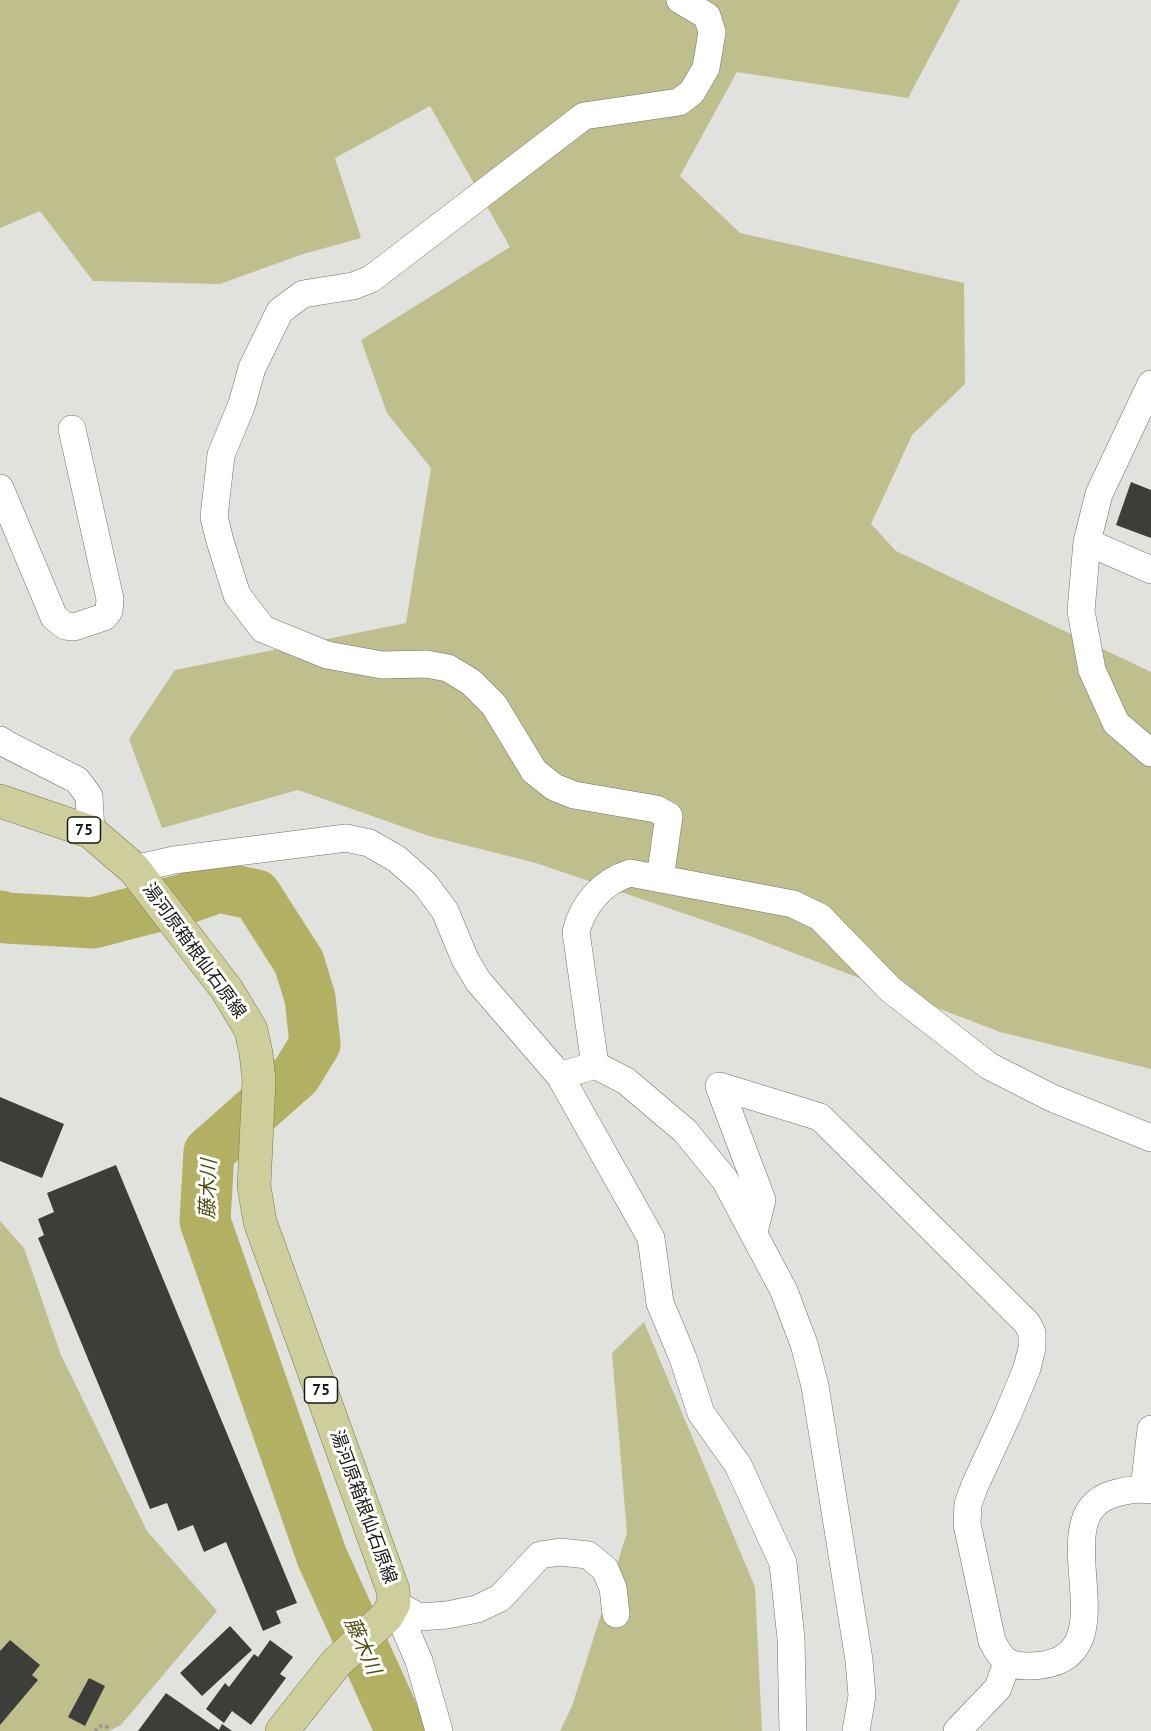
<!DOCTYPE html>
<html>
<head>
<meta charset="utf-8">
<style>
	body { margin:0 }
	canvas { display:block; background:#e1e1dd }
</style>
</head>
<body>
<canvas width="1151" height="1731"></canvas>
<script>
const c = document.querySelector('canvas').getContext('2d');
c.lineJoin = 'round';
function fill(path, color) {
  c.fillStyle = color;
  c.fill(path, 'evenodd');
}
function trace(path, color, width, dash) {
  c.strokeStyle = color;
  c.lineWidth = width;
  c.lineCap = dash ? 'butt' : 'round';
  c.setLineDash(dash || []);
  c.stroke(path);
}
function drawText(font, color, halo, rows, align = 'center') {
  c.font = font + ' "PT Sans","Noto Sans JP",sans-serif';
  c.lineWidth = 6;
  c.setLineDash([]);
  c.textBaseline = 'middle';
  c.strokeStyle = halo;
  c.fillStyle = color;
  for (const [text, x, y, turn = 0] of rows) {
    c.save();
    c.translate(x, y);
    c.rotate((+turn || 0) * Math.PI / 180);
    c.textAlign = isNaN(turn) ? turn : align;
    if (halo) c.strokeText(text, 0, 0);
    c.fillText(text, 0, 0);
    c.restore();
  }
}
fill(new Path2D(`
	M0 0H960L908 98 737 72 680 176 740 233 964 283 965 384 912 435 871 524 896 551 1151 672V1069L1000 1032 747 935 536 863 429 836 298 790 162 828 129 739 175 670 406 623 431 468 387 413 361 340 510 247 430 106 335 158 361 238 303 254 220 284 93 281 40 211 0 228Z
	M0 1221 24 1248 61 1355 147 1531 217 1611 121 1725 109 1731H0Z
	M644 1322 755 1587 762 1731H560L572 1706 627 1533 612 1353Z`), '#bfbf8e');
trace(new Path2D(`
	M0 916 6 918 93 923 185 899 219 887 256 895 299 962 310 998 315 1044 296 1075 209 1152 205 1221 322 1557 401 1731`), '#b2b163', 51);
fill(new Path2D(`
	M1131 482 1151 490V538L1116 525Z
	M0 1097 64 1124 42 1178 0 1161Z
	M116 1165 297 1603 276 1611 281 1623 263 1631 226 1542 204 1552 193 1525 178 1531 167 1503 150 1509 38 1238 44 1235 38 1219 54 1212 47 1193Z
	M230 1626 252 1650 202 1696 180 1673Z
	M10 1640 40 1665 32 1675 38 1680 0 1725V1651Z
	M270 1640 293 1657 280 1674 286 1678 251 1725 232 1711 224 1723 206 1709 225 1683 229 1687 254 1654 258 1657Z
	M89 1678 105 1686 85 1726 68 1717Z
	M166 1693 219 1730 222 1724 232 1731H138Z`), '#3d3e3a');
const street = new Path2D(`
	M1151 384 1099 494 1087 542 1081 611 1092 670 1116 723 1151 753
	M0 488 54 617 65 626 74 627 104 617 109 611 110 599 72 429
	M1087 542 1151 570
	M0 740 6 744 77 780 89 796 91 832
	M134 869 174 860 346 838 369 843 397 859 425 884 445 911 465 959 478 981 560 1076 595 1065 576 932C583 904 602 882 630 873L793 904 820 917 890 989 989 1066 1052 1098 1151 1138
	M660 879 669 816 656 809 574 795 554 787 534 771 494 705 471 682 448 668 426 664 382 665 327 655 263 629 237 595 220 541 214 517 221 455 242 404 252 368 280 311 303 294 353 286 371 279 584 116 679 102 692 92 706 68 712 32 707 16 680 0
	M595 1065 626 1081 685 1131 725 1180 784 1291 804 1344 815 1386 859 1660 862 1696 856 1731
	M560 1076 651 1238 660 1303 683 1358 701 1413 738 1465 783 1563 791 1639 793 1731
	M754 1232 762 1200 719 1086 820 1117 1027 1323 1032 1333V1348L1027 1368 1008 1414 975 1485 968 1504 967 1524 992 1641C1000 1657 1006 1666 1026 1666 1141 1667 1037 1521 1110 1495 1122 1491 1138 1488 1151 1490
	M1144 1489 1151 1429
	M394 1603 419 1617 447 1615 477 1609 500 1598 540 1555 560 1552 588 1555 605 1569 613 1588 616 1614
	M394 1603 419 1661 439 1731
	M957 1731 998 1688 1007 1663`);
const primary = new Path2D(`
	M0 801 91 832 134 869 227 990 251 1030 256 1053 259 1080 254 1186 260 1222 393 1590 394 1603 387 1616 337 1662 282 1731`);
trace(street, '#71716d', 28);
trace(primary, '#7a7a44', 34);
trace(new Path2D(`
	M95 1731 101 1726 107 1727 106 1731`), '#969693', 4, [3, 3]);
trace(street, '#fff', 27);
trace(primary, '#cece9d', 33);
for (const [x, y, w] of [
	[84,830,33],
	[321,1390,33]
]) {
  const box = new Path2D();
  box.roundRect(x - w / 2, y - 13, w, 26, 4.5);
  c.fillStyle = '#fffffe';
  c.fill(box);
  trace(box, '#191a18', 1.5);
}
drawText('bold 16px', '#191a18', null, [
	["75",84,830],
	["75",321,1390]
]);
drawText('18px', '#191a18', '#fffffe', [
	["湯河原箱根仙石原線",194,951,54],
	["湯河原箱根仙石原線",363,1507,70]
]);
drawText('italic 20px', '#4f4e12', '#fffffe', [
	["藤木川",209,1189,-88],
	["藤木川",362,1646,66]
]);
</script>
</body>
</html>
